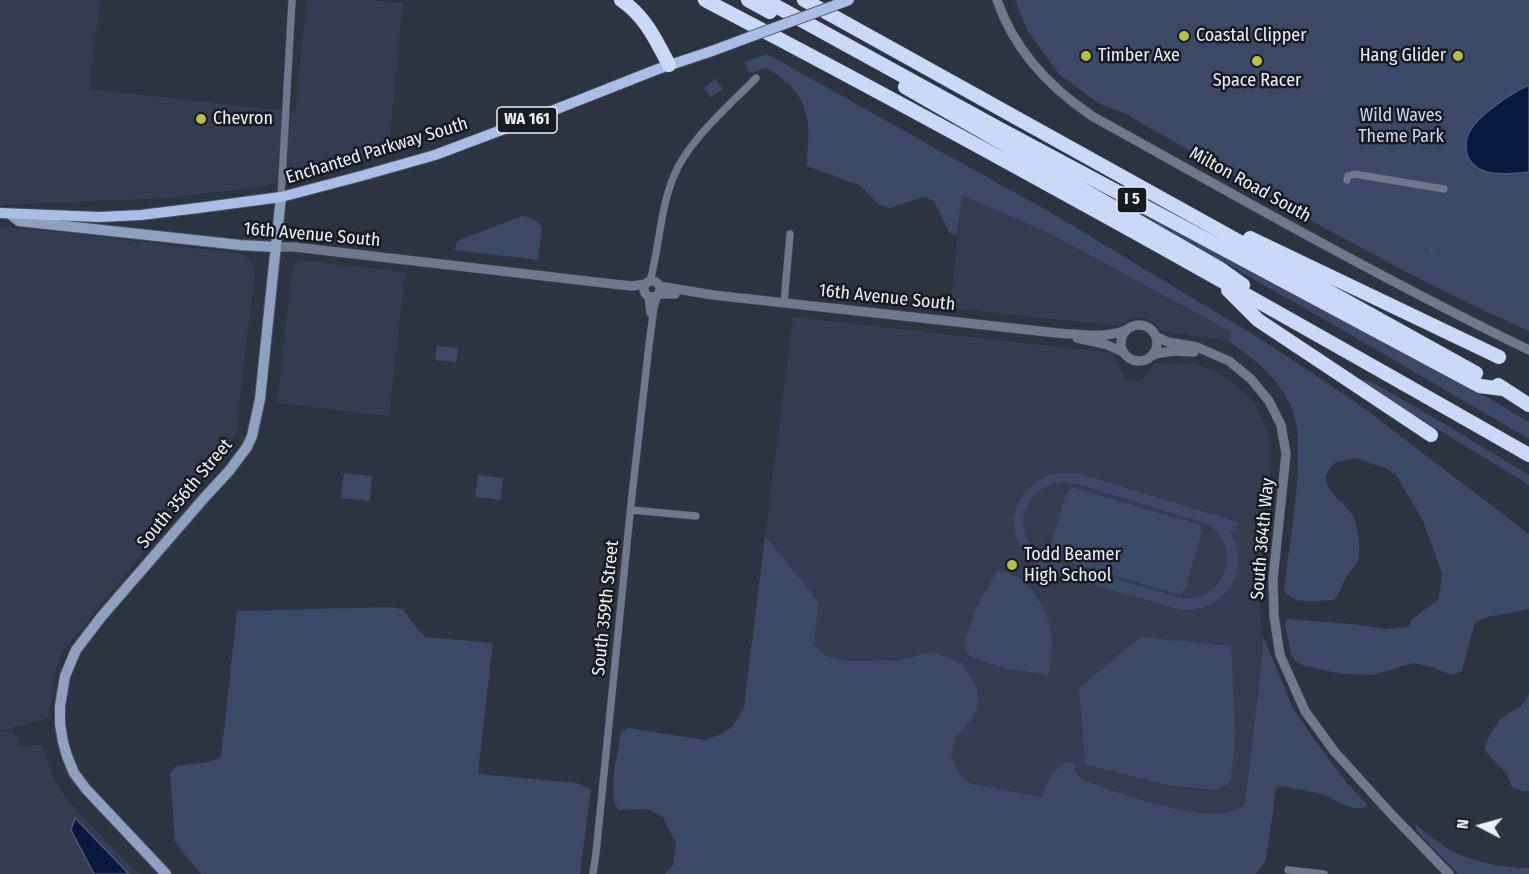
<!DOCTYPE html>
<html>
<head>
<meta charset="utf-8">
<style>
	body { margin:0 }
	#map { position:relative; width:1529px; height:874px; overflow:hidden; background:#2c3341; font-family:"Fira Sans Condensed",sans-serif }
	canvas { display:block }
	.north { position:absolute; left:1451px; top:796px; width:60px; height:60px; -webkit-text-stroke:4px #181b21; paint-order:stroke; rotate:276deg; font-size:16px; font-weight:700; line-height:24px; text-align:center; color:#eaeff8 }
	.north::after { content:''; display:block; margin:auto; width:21px; height:27px; background:#eaeff8; clip-path:polygon(50% 0,100% 100%,50% 72%,0 100%) }
</style>
</head>
<body>
<div id="map">
<canvas width="1529" height="874"></canvas>
<div class="north">N</div>
</div>
<script>
const c = document.querySelector('canvas').getContext('2d');
c.lineJoin = 'round';
function fill(path, color) {
  c.fillStyle = color;
  c.fill(path, 'evenodd');
}
function trace(path, color, width, dash) {
  c.strokeStyle = color;
  c.lineWidth = width;
  c.lineCap = dash ? 'butt' : 'round';
  c.setLineDash(dash || []);
  c.stroke(path);
}
function drawText(font, color, halo, rows, align = 'center') {
  c.font = font + ' "Fira Sans Condensed",sans-serif';
  c.lineWidth = 5;
  c.setLineDash([]);
  c.textBaseline = 'middle';
  c.strokeStyle = halo;
  c.fillStyle = color;
  for (const [text, x, y, turn = 0] of rows) {
    c.save();
    c.translate(x, y);
    c.rotate((+turn || 0) * Math.PI / 180);
    c.textAlign = isNaN(turn) ? turn : align;
    if (halo) c.strokeText(text, 0, 0);
    c.fillText(text, 0, 0);
    c.restore();
  }
}
fill(new Path2D(`
	M0 0H100L89 89 295 112 307 0H371L403 3 388 156 261 187 166 198 0 205Z
	M962 194 1051 234 1231 332 1228 341 1162 331 1153 322 1142 317 1129 319 1119 326 950 308Z
	M0 227 62 232 242 254 249 258 255 270 236 432 227 447 85 625 63 650 56 669 48 718 2 731 13 733 18 739V746L42 745 52 774 64 795 74 808 139 874H0Z
	M299 260 405 272 389 416 277 403 293 265Z
	M793 317 1113 353 1125 379 1141 381 1155 363 1194 364 1214 370 1236 385 1253 401 1260 414 1269 436 1271 451V473L1259 594 1263 651 1238 865 731 805Z`), '#333c50');
fill(new Path2D(`
	M1015 0H1529V331C1390 269 1257 190 1126 114L1098 103 1060 75 1028 32Z
	M767 54 1060 218 1262 340 1353 400 1529 534V609L1488 617 1475 622 1462 671 1452 675 1431 667 1413 663 1374 675 1342 674 1305 666 1296 662 1291 655 1285 623 1287 619 1352 624 1385 629 1409 627 1411 620 1439 599 1442 573 1423 521 1396 475 1385 468 1356 458 1336 462C1331 468 1324 473 1326 482 1330 494 1342 502 1350 511 1357 520 1362 549 1358 561 1355 567 1348 573 1345 580 1340 588 1341 592 1334 600 1317 600 1295 606 1284 591 1289 546 1298 500 1298 455 1298 445 1299 433 1296 423 1289 387 1257 360 1228 341L1231 332 1051 234 962 195 957 236 949 232 934 201 923 197 890 208 878 204 861 186 807 166C807 152 810 130 807 118 802 93 787 80 766 68L749 73 745 62Z
	M715 79 723 89 711 97 704 88Z
	M1083 182H1085L1468 386 1529 422V439L1327 321Z
	M522 216C532 217 537 220 542 228L538 260 455 250 456 244 459 240Z
	M437 346 458 348 456 362 435 360Z
	M1360 379 1370 381 1438 420 1529 475V485L1375 391Z
	M344 473 372 476 370 501 341 498Z
	M1059 473 1080 474 1238 522 1235 531 1229 530C1253 569 1227 612 1181 610L1049 572C998 551 1005 483 1059 473ZM1063 482 1077 484 1208 524C1244 549 1226 602 1182 598L1054 562C1009 546 1015 487 1063 482Z
	M478 475 503 478 501 500 475 497Z
	M1071 487 1201 525 1200 530 1202 531 1185 590H1183L1181 595 1051 557 1052 552 1049 551 1067 491 1070 492Z
	M765 536 814 596 818 603 814 645 825 656 850 661 900 660 932 652 962 663 977 688 978 702 976 711 971 720 955 738 951 756 961 777 971 784 1042 797C1049 778 1049 772 1068 762L1074 764 1076 773 1082 780C1117 791 1216 832 1245 804L1263 651 1262 634 1293 708 1313 738 1346 782 1366 803 1367 807C1351 812 1340 802 1327 796 1313 791 1295 789 1280 786L1276 789 1266 860 1256 874H665L673 865 676 844 663 817 648 809 618 810C607 793 618 752 621 732L628 728 705 740 721 734 732 727 744 708Z
	M998 569C1006 573 1016 576 1023 581 1029 586 1034 593 1038 599 1054 624 1055 646 1048 675L1004 668 969 656 964 645 976 608Z
	M389 607 403 609 418 630 426 637 493 643 478 774 577 783 591 789 580 874H201L185 855 175 841 170 773 176 766 210 762 221 757 237 611Z
	M1141 637 1231 646 1235 736 1231 781 1218 790 1173 786 1085 764 1079 688Z
	M1529 694V791H1522L1512 787 1507 774 1484 750 1489 736 1501 718 1521 706Z
	M1415 824C1424 831 1433 839 1442 845 1467 861 1499 868 1529 868V874H1458L1417 831Z`), '#3b4967');
const water = new Path2D(`
	M1529 85V172C1508 174 1475 179 1467 154 1465 146 1466 138 1470 131 1479 114 1512 93 1529 85Z
	M75 818 129 874H94L71 830Z`);
fill(water, '#09183e');
trace(water, '#4c5876', 1.5);
trace(new Path2D(`
	M1431 251 1432 249`), '#4c5876', 2);
const minor = new Path2D(`
	M1347 180 1348 176 1355 174 1444 189
	M281 197 292 0
	M650 282C659 248 660 211 673 178 687 141 729 106 756 78
	M648 296 650 313
	M784 303 790 234
	M631 510 696 516
	M1288 870 1324 874
	M593 874 596 853 631 504 649 345 654 307 658 295`);
const tertiary = new Path2D(`
	M997 0C1014 50 1049 87 1092 116 1236 196 1380 278 1529 350
	M276 247H294L613 284 632 286 646 284
	M644 289a8 8 0 1 1 16 0a8 8 0 1 1-16 0Z
	M659 286 713 295 1057 333C1079 334 1105 339 1126 330
	M659 294H675
	M1121 343a18 18 0 1 1 36 0a18 18 0 1 1-36 0Z
	M1153 332 1157 337 1168 342 1197 347 1229 361 1251 379 1269 401 1281 425 1286 454 1273 579 1274 616 1280 655 1305 711 1334 751 1393 816 1449 874
	M1077 338 1105 344 1123 352
	M1151 356C1165 350 1179 351 1194 352`);
const secondary = new Path2D(`
	M10 214 19 221 240 245 276 247
	M166 874 86 789 74 773 67 756 63 742 60 724V706L65 676 76 650 102 616 205 497 229 471 247 447 252 436 260 399 281 197`);
const primary = new Path2D(`
	M0 213 99 217 141 215 206 207 281 197 361 176 435 155 544 114 658 69 712 51`);
const motorway = new Path2D(`
	M621 0C645 16 656 40 669 65
	M705 0C983 145 1257 300 1529 455
	M748 0 770 12
	M765 0 996 127 1480 386 1503 389
	M804 0 1476 373
	M905 87 1219 268 1243 285
	M1250 238 1499 357
	M1228 290 1258 320 1431 435
	M1498 385 1529 405`);
trace(minor, '#4a515e', 8);
trace(tertiary, '#4a515e', 10);
trace(secondary, '#4a515e', 12);
trace(primary, '#4a515e', 12);
trace(motorway, '#4a515e', 15);
trace(minor, '#6f798d', 7);
trace(tertiary, '#6f798d', 9);
trace(secondary, '#8fa0c0', 10);
trace(primary, '#a9bde7', 10);
trace(motorway, '#c9d9f7', 14);
const primaryBridge = new Path2D(`
	M712 51 849 0`);
trace(primaryBridge, '#4a515e', 12, []);
trace(primaryBridge, '#a9bde7', 10);
for (const [x, y, r, color] of [
	[1184,36,6,"#b6c148"],
	[1086,56,6,"#b6c148"],
	[1458,56,6,"#b6c148"],
	[1257,61,6,"#b6c148"],
	[201,119,6,"#b6c148"],
	[1012,565,6,"#b6c148"]
]) {
  const dot = new Path2D();
  dot.arc(x, y, r, 0, 2 * Math.PI);
  c.fillStyle = color;
  c.fill(dot);
  trace(dot, '#181b21', 2);
}
for (const [x, y, w] of [
	[527,120,60],
	[1132,200,30]
]) {
  const box = new Path2D();
  box.roundRect(x - w / 2, y - 13, w, 26, 4.5);
  c.fillStyle = '#181b21';
  c.fill(box);
  trace(box, '#eaeff8', 1.5);
}
drawText('bold 16px', '#eaeff8', null, [
	["WA 161",527,120],
	["I 5",1132,200]
]);
drawText('18px', '#eaeff8', '#181b21', [
	["Coastal Clipper",1196,36],
	["Timber Axe",1098,56],
	["Hang Glider",1446,56,"right"],
	["Space Racer",1257,81,"center"],
	["Chevron",213,119],
	["Todd Beamer",1024,555],
	["High School",1024,576]
], 'left');
drawText('18px', '#cad9f5', '#181b21', [
	["Wild Waves",1401,116],
	["Theme Park",1401,137]
]);
drawText('18px', '#eaeff8', '#181b21', [
	["Enchanted Parkway South",377,151,-17],
	["Milton Road South",1250,185,29],
	["16th Avenue South",312,235,5],
	["16th Avenue South",887,298,6],
	["South 356th Street",185,494,-50],
	["South 364th Way",1263,539,-85],
	["South 359th Street",606,608,-84]
]);
</script>
</body>
</html>
